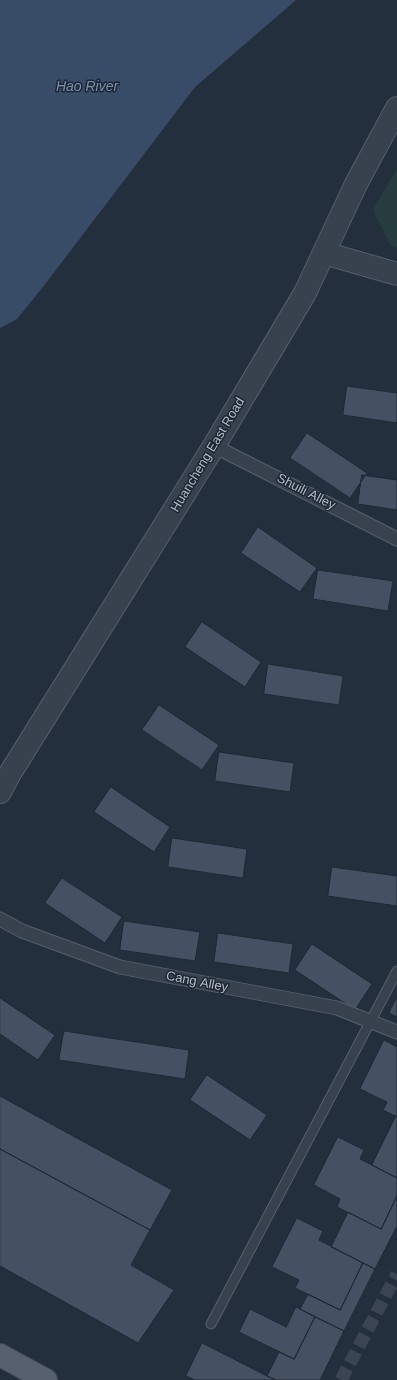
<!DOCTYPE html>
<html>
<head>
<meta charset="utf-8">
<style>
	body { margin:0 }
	canvas { display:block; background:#242f3e }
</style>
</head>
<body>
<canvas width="397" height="1380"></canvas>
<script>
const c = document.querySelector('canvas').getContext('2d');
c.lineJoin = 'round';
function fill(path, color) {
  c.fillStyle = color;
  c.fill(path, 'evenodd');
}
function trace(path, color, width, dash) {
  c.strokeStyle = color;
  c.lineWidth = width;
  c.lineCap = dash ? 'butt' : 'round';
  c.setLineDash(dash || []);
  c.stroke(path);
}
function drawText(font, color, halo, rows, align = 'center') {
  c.font = font + ' Arial,sans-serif';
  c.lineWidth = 3;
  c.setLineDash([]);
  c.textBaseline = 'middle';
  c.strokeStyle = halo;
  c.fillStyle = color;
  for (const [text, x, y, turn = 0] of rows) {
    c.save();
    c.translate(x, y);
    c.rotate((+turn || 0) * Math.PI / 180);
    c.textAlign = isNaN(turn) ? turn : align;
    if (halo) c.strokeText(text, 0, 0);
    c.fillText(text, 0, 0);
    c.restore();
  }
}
fill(new Path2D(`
	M397 168V248L391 246 373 210Z`), '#263c3f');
fill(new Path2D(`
	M0 0H296L195 87 46 283 17 319 0 328Z`), '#394c67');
const building = new Path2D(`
	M347 386 397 393V423L343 415Z
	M307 433 367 473 350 498 290 458Z
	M362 475 397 480V510L358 504Z
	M258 527 317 568 300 592 241 553Z
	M318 570 393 581 388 611 313 599Z
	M202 622 261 662 245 687 185 647Z
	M268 664 343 676 339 705 264 694Z
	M159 705 219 745 202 770 142 730Z
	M219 752 294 763 290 792 215 781Z
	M111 787 170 827 154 852 94 812Z
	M172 838 247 849 243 878 168 867Z
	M332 867 397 876V906L328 896Z
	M62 878 122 917 105 943 45 903Z
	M124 921 200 932 195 961 120 950Z
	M218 933 293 944 289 973 214 962Z
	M312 944 372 984 355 1010 295 970Z
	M397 997V1017L389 1013Z
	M0 998 55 1035 38 1060 0 1034Z
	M64 1031 189 1050 185 1079 59 1060Z
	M384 1040 397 1047V1117L383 1110 387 1102 360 1089Z
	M207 1075 267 1115 250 1140 190 1100Z
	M0 1096 172 1190 150 1230 0 1149Z
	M396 1116 397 1117V1178L372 1165Z
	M338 1137 364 1150 360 1159 397 1178V1196L381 1229 337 1207 340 1199 314 1185Z
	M0 1149 150 1230 131 1265 174 1290 138 1343 0 1266Z
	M397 1196V1226L375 1269 331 1247 348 1212 381 1229Z
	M297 1218 323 1231 319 1240 363 1263 340 1310 295 1288 299 1280 272 1267Z
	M363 1263 375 1269 344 1331 300 1309 308 1294 340 1310Z
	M296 1307 315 1317 294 1359 239 1332 250 1309 286 1327Z
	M315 1317 344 1331 320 1380H276L267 1376 279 1352 294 1359Z
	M202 1343 267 1376 276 1380H195L186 1376Z`);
fill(building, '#455162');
trace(building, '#1f2835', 1);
trace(new Path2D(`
	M341 1380 397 1274`), '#3a4453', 13, [13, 6]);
const service = new Path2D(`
	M211 1324 397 971`);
const pedestrian = new Path2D(`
	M214 446 397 539
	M0 919 22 931 120 967 337 1008 397 1032`);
const tertiary = new Path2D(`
	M324 253 397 274
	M0 792 9 775 214 446 305 293 356 184 397 108`);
const primary = new Path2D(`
	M0 1355 46 1380`);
trace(service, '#565f6c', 11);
trace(pedestrian, '#565f6c', 15);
trace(tertiary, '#565f6c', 24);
trace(primary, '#414a57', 24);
trace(service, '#38414e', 9);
trace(pedestrian, '#38414e', 13);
trace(tertiary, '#38414e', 22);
trace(primary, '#56606e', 22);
drawText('13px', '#b4bcc9', '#1d2633', [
	["Huancheng East Road",208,455,-59],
	["Shuili Alley",306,492,27],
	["Cang Alley",197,982,11]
]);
drawText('italic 14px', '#7c92b1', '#1d2633', [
	["Hao River",87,87]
]);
</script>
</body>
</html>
